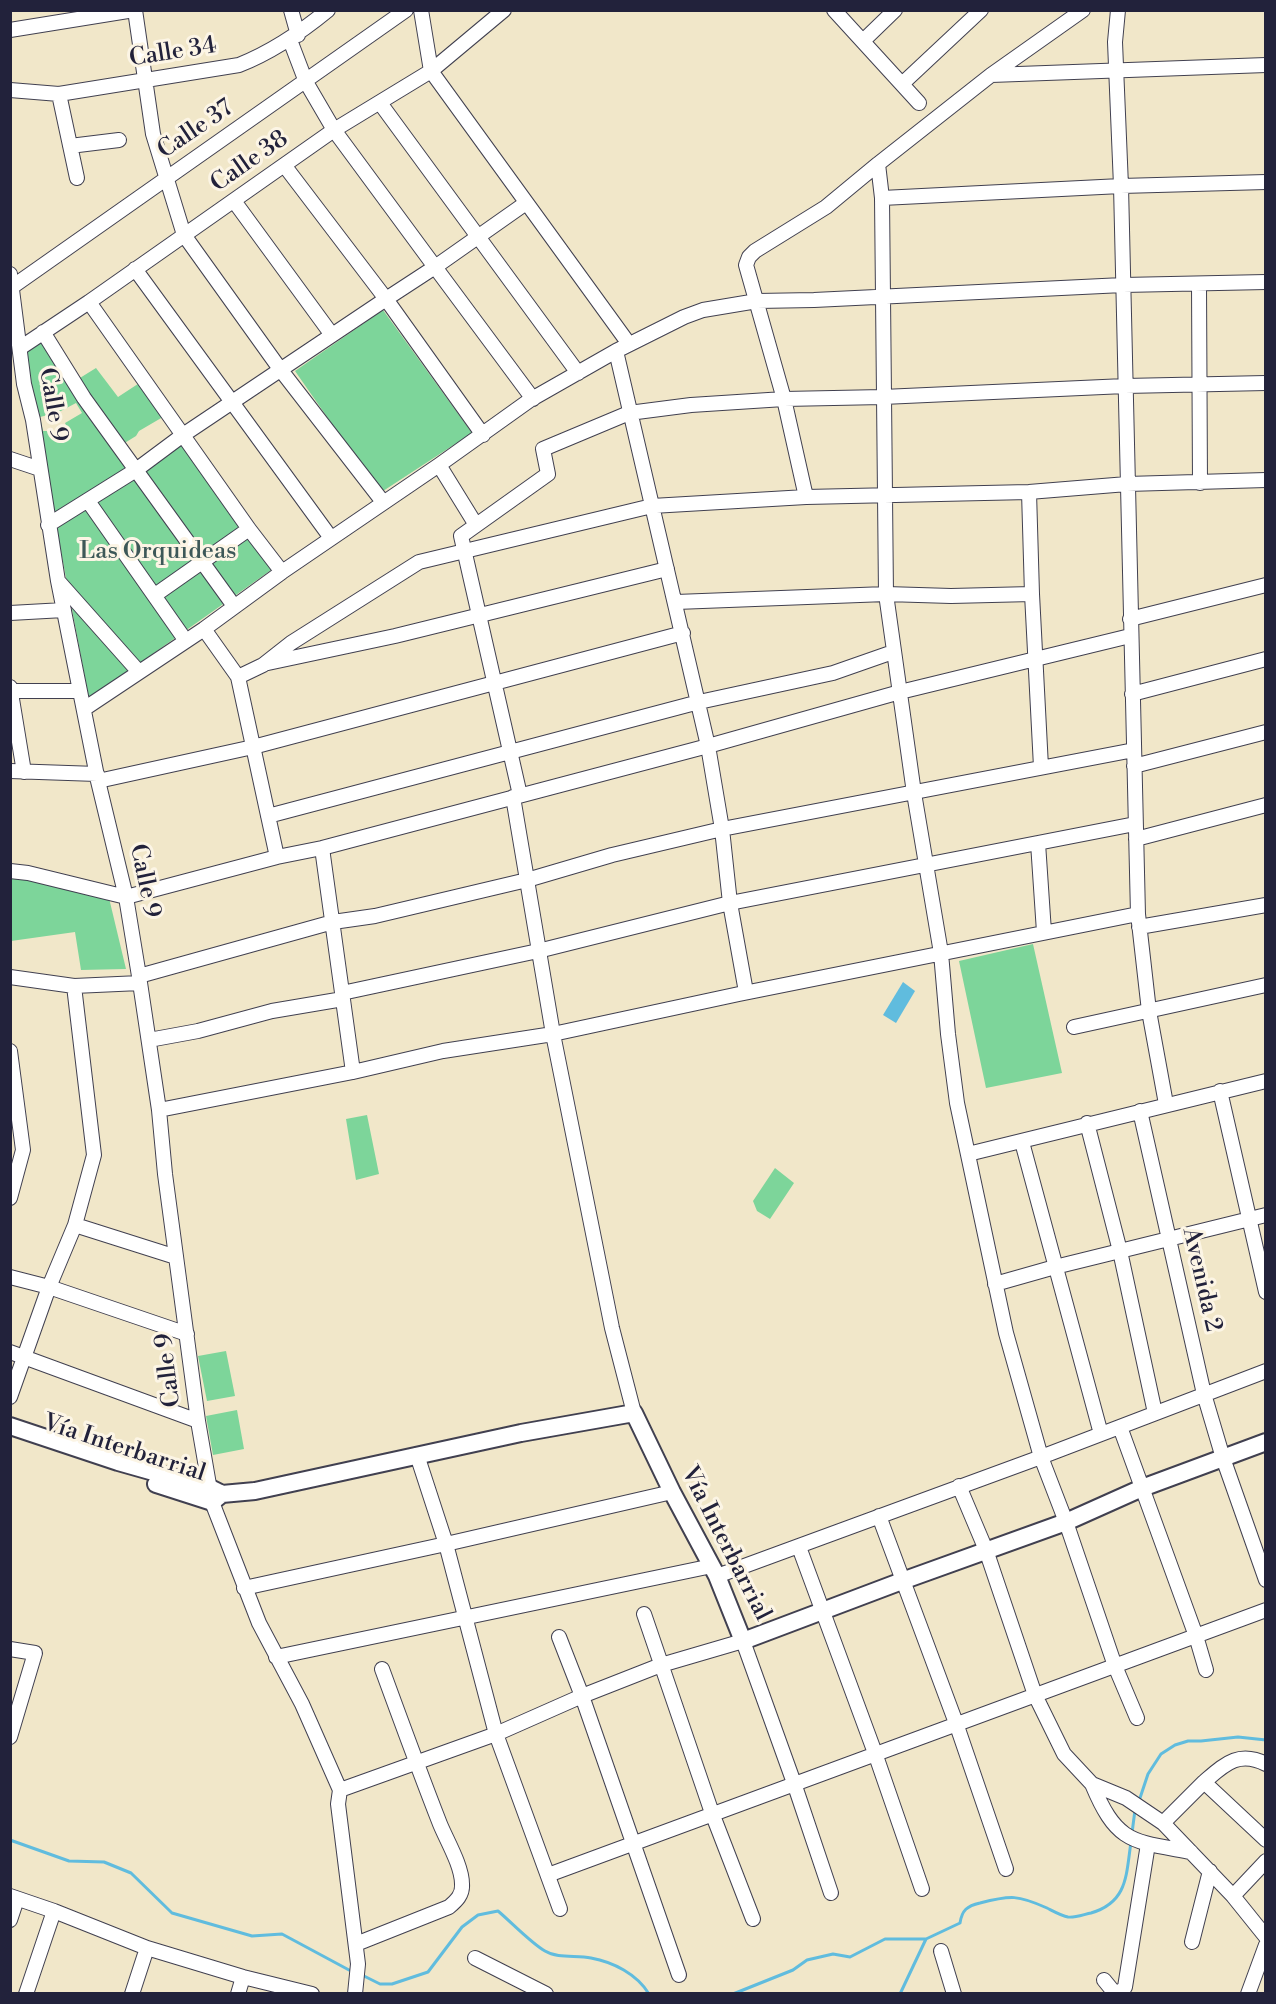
<!DOCTYPE html>
<html>
<head>
<meta charset="utf-8">
<style>
	body { margin:0 }
	#map { position:relative; width:1276px; height:2004px; overflow:hidden; background:#f1e7c9; font-family:"Libre Bodoni",serif }
	canvas { display:block }
	.frame { position:absolute; inset:0; border:12px solid #22223b; pointer-events:none }
</style>
</head>
<body>
<div id="map">
<canvas width="1276" height="2004"></canvas>
<div class="frame"></div>
</div>
<script>
const c = document.querySelector('canvas').getContext('2d');
c.lineJoin = 'round';
function fill(path, color) {
  c.fillStyle = color;
  c.fill(path, 'evenodd');
}
function trace(path, color, width, dash) {
  c.strokeStyle = color;
  c.lineWidth = width;
  c.lineCap = dash ? 'butt' : 'round';
  c.setLineDash(dash || []);
  c.stroke(path);
}
function drawText(font, color, halo, rows, align = 'center') {
  c.font = font + ' "Libre Bodoni",serif';
  c.lineWidth = 6;
  c.setLineDash([]);
  c.textBaseline = 'middle';
  c.strokeStyle = halo;
  c.fillStyle = color;
  for (const [text, x, y, turn = 0] of rows) {
    c.save();
    c.translate(x, y);
    c.rotate((+turn || 0) * Math.PI / 180);
    c.textAlign = isNaN(turn) ? turn : align;
    if (halo) c.strokeText(text, 0, 0);
    c.fillText(text, 0, 0);
    c.restore();
  }
}
fill(new Path2D(`
	M383 310 472 433 380 493 295 371Z
	M39 335 129 473 52 522 21 351ZM76 403 82 413 65 423 68 430 54 440 49 431H43L40 417 48 415V412L55 408 59 412Z
	M96 368 118 397 144 380 168 414 139 431 136 436 123 444 75 381Z
	M181 440 274 568 89 699 56 525Z
	M10 877 33 880 109 898 126 969 81 970 75 932 11 941Z
	M1033 944 1062 1073 986 1088 959 961Z
	M367 1115 379 1174 356 1180 346 1119Z
	M775 1168 794 1183 770 1219 757 1211 753 1201Z
	M226 1351 235 1396 207 1401 198 1356Z
	M237 1410 244 1449 213 1455 206 1416Z`), '#7dd59a');
fill(new Path2D(`
	M903 982 915 991 896 1023 883 1015Z`), '#60bcde');
trace(new Path2D(`
	M1139 1801 1148 1774 1161 1754 1175 1745 1188 1741H1201L1238 1737 1266 1740
	M1132 1833 1135 1810
	M10 1840 69 1861 104 1862 131 1873 172 1913 252 1936 282 1934 349 1970
	M364 1976 380 1984H392L428 1972 462 1927 478 1915 498 1911C510 1921 532 1944 545 1951 558 1959 576 1955 591 1958 613 1962 637 1974 649 1994
	M733 1994 793 1970 807 1960 833 1954 850 1957 885 1939H926L960 1923C962 1910 967 1906 980 1903 1011 1895 1018 1895 1047 1908 1053 1911 1062 1916 1068 1917 1075 1918 1085 1914 1091 1913 1128 1902 1126 1875 1131 1842
	M900 1994 926 1939`), '#60bcde', 3);
const minor = new Path2D(`
	M135 10 153 134 184 235 280 369 383 502
	M291 10 298 35
	M421 10 431 71 629 344
	M834 10 919 103
	M1118 10 1115 42 1121 186 1138 914 1149 1011 1166 1104
	M10 30 134 10
	M290 40 306 82 334 130 435 267 526 203
	M863 41 895 10
	M991 75 1266 65
	M902 84 981 10
	M10 90 59 94 239 65C272 52 300 33 328 10
	M59 94 77 178
	M380 103 578 373
	M70 146 119 140
	M882 198 1121 186 1266 182
	M234 201 332 335
	M135 269 331 538
	M10 274 24 384 33 420 58 581 98 781 126 897 139 976 159 1110 165 1174 198 1421 212 1502 259 1623 302 1704 340 1790 338 1804 358 1964 355 1994
	M1199 285 1200 483
	M12 287 406 10
	M89 302 249 529 282 572
	M43 332 84 398 234 606
	M20 348 89 302 334 130 431 71 504 10
	M616 351 708 746 722 829 730 903 746 992
	M483 435 386 299 435 267 533 399
	M10 459 40 469
	M439 465 476 525
	M1029 492 1032 594 1041 767
	M806 497 784 399 746 265 749 257 755 251 826 207 878 164
	M88 501 186 641
	M48 525 136 470 183 435 386 299 284 165
	M59 582 139 672
	M1032 594 951 596 886 594 914 793 941 953 948 1034 957 1103 1006 1333 1041 1457 1066 1522 1115 1666 1137 1718
	M155 595 249 529
	M676 602 886 594 882 198 878 164 991 75 1083 10
	M10 613 64 610
	M1130 619 1266 585
	M204 629 238 677 277 857
	M268 663 395 636 667 569
	M238 677 263 665 291 643 419 562 652 506 806 497 1029 492 1127 484 1266 480
	M10 687 24 772
	M10 691H80
	M1132 694 1266 659
	M84 709 204 629 282 572 439 465 530 400 616 351 684 317 703 310 757 301 814 300 1123 285 1266 282
	M1134 766 1266 732
	M10 771 97 774
	M98 781 253 747 683 633
	M520 795 461 536 548 474 543 449 629 413 691 405 784 399 883 397 1125 386 1266 383
	M513 797 553 1034 612 1328 634 1413
	M268 816 699 702 833 673 893 652
	M1136 839 1266 805
	M1038 843 1044 932
	M322 848 353 1072
	M10 871 28 873 126 897 277 857 322 848 708 746 900 692 1130 636
	M1139 927 1266 905
	M139 976 333 922 375 916 527 880 612 855 722 829 1134 750
	M10 977 74 986 140 983
	M342 993 538 951 730 903 1135 824
	M1074 1027 1266 985
	M149 1040 198 1031 272 1011 343 999
	M10 1051 23 1150 10 1198
	M1220 1091 1266 1292
	M159 1110 353 1072 443 1051 553 1034 739 994 1138 914
	M1140 1111 1204 1394 1223 1458 1266 1580
	M1087 1123 1120 1251 1155 1413
	M1022 1142 1101 1434
	M968 1154 1266 1081
	M75 1225 176 1257
	M10 1277 49 1287 187 1334
	M995 1284 1055 1267 1266 1215
	M10 1352 198 1421
	M10 1397 49 1287 75 1225 94 1155 74 986
	M1120 1427 1196 1636 1206 1670
	M417 1455 446 1544 496 1734 560 1909
	M959 1486 986 1550 1035 1695 1064 1754 1092 1784 1126 1798 1163 1823 1233 1896 1266 1937
	M879 1516 956 1723 1006 1869
	M799 1547 875 1753 922 1889
	M717 1576 1041 1457 1266 1371
	M244 1588 446 1544 672 1492
	M644 1614 712 1813 753 1919
	M559 1637 582 1696 679 1975
	M10 1649 35 1653 10 1737
	M276 1657 712 1566
	M1266 1764C1238 1750 1224 1765 1204 1782L1266 1840
	M1092 1784C1117 1844 1132 1841 1191 1852
	M340 1790 496 1734 582 1696 661 1665 743 1641 794 1783 831 1893
	M1163 1823 1204 1782
	M548 1875 1266 1610
	M10 1896 54 1911 147 1948 243 1977 312 1994
	M1233 1896 1266 1861
	M10 1920 17 1899
	M1192 1942 1210 1871
	M356 1944 449 1907C456 1901 463 1895 462 1884 462 1866 447 1841 440 1824 420 1773 401 1721 382 1669
	M941 1951 954 1994
	M475 1958 546 1994
	M1104 1980 1113 1991 1122 1992 1125 1987 1148 1844
	M26 1994 54 1911
	M132 1994 147 1948
	M238 1994 243 1977
	M1248 1994 1266 1945`);
const major = new Path2D(`
	M10 1426 118 1462 210 1488 222 1494 255 1491 521 1433 634 1413 672 1492 717 1576 743 1641 902 1581 1066 1522 1142 1488 1266 1442
	M156 1484 212 1502 222 1494`);
trace(minor, '#414050', 16);
trace(major, '#414050', 20);
trace(minor, '#fff', 14);
trace(major, '#fff', 16);
drawText('24px', '#22223b', '#fcf5e5', [
	["Calle 34",173,53,-9],
	["Calle 37",196,130,-34],
	["Calle 38",250,162,-35],
	["Calle 9",52,405,80],
	["Calle 9",144,881,78],
	["Avenida 2",1201,1280,77],
	["Calle 9",169,1370,-97],
	["Vía Interbarrial",124,1449,18],
	["Vía Interbarrial",725,1544,63]
]);
drawText('24px', '#3d5858', '#fcf5e5', [
	["Las Orquideas",158,552]
]);
</script>
</body>
</html>
